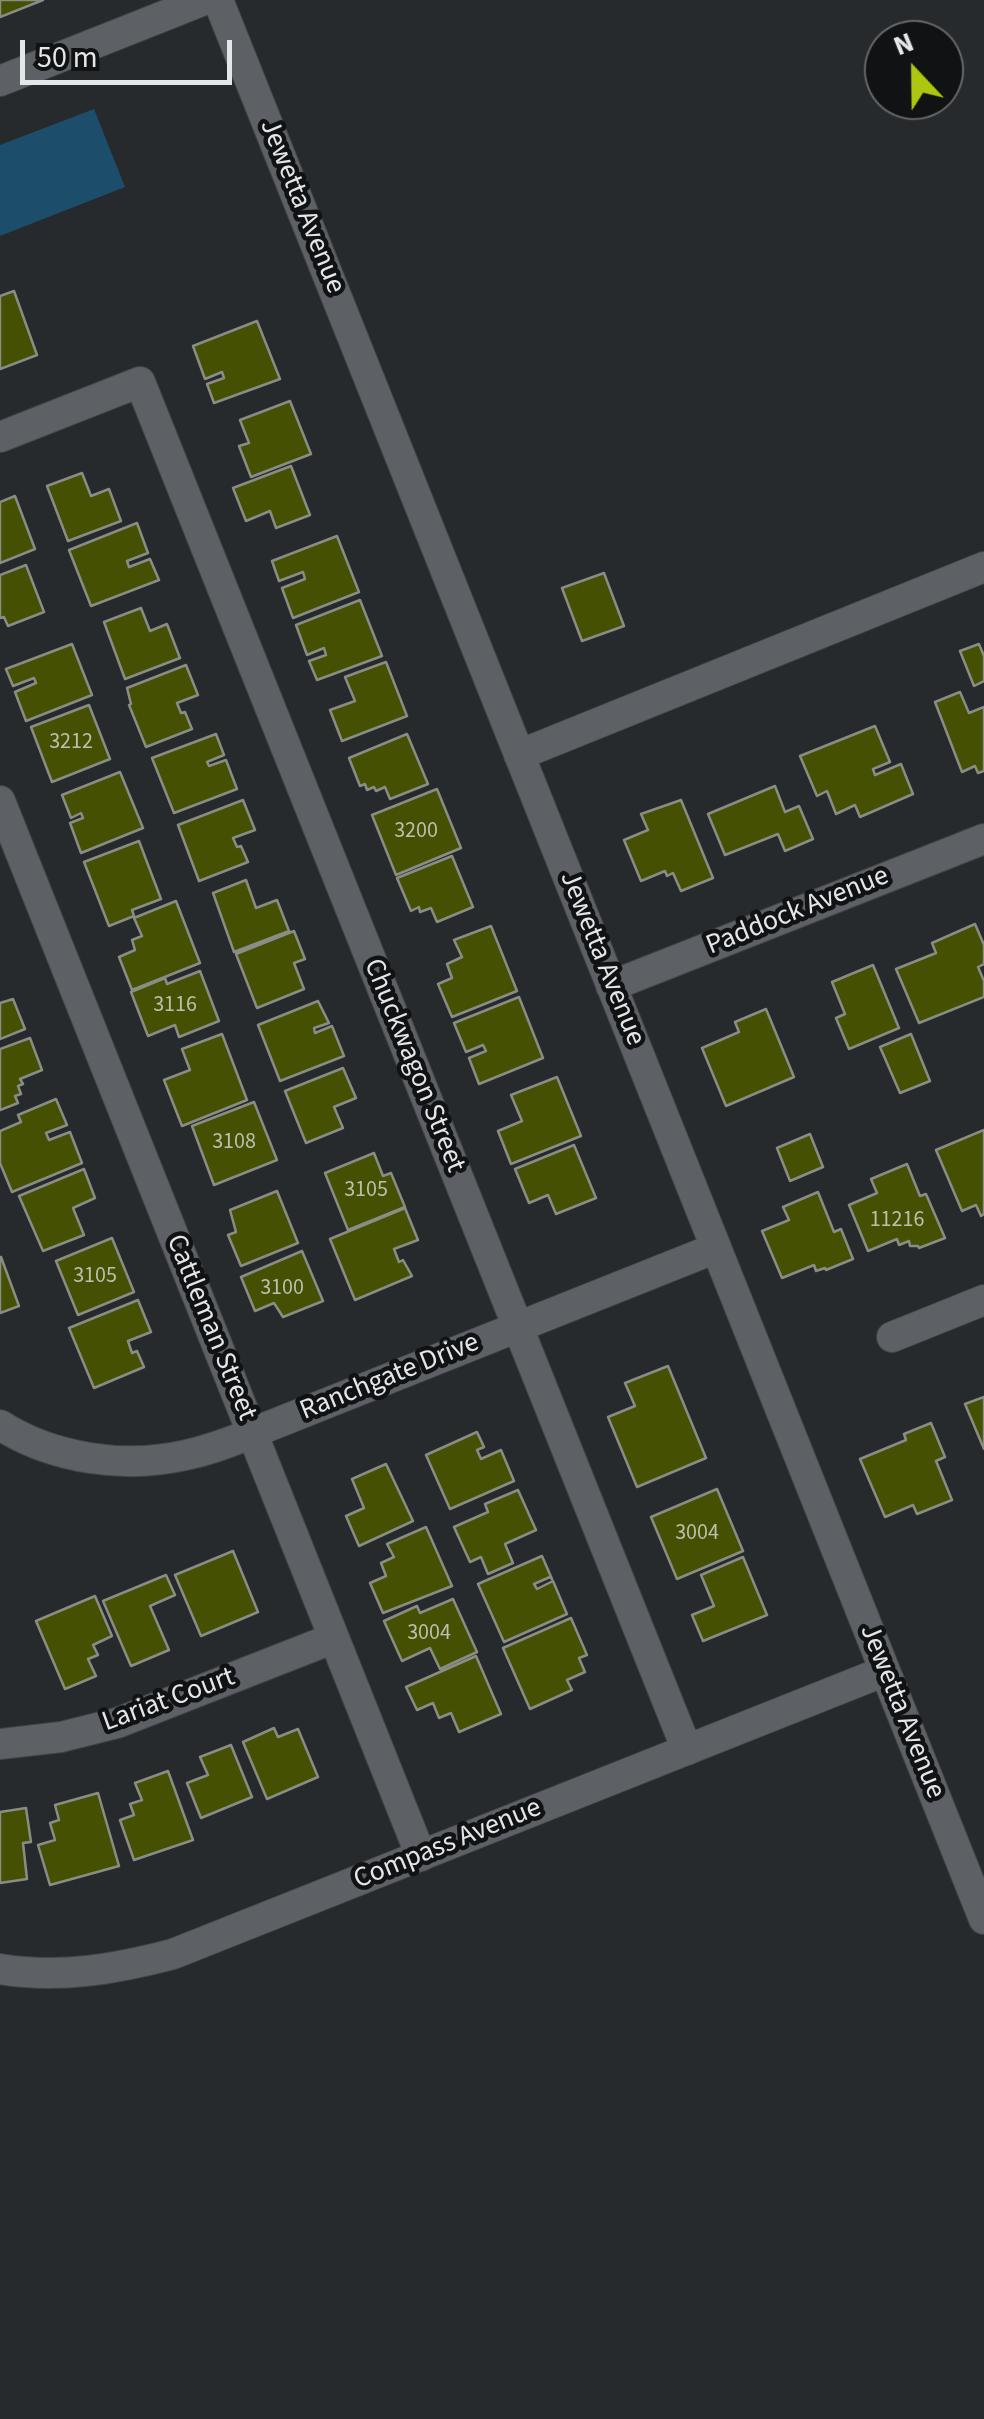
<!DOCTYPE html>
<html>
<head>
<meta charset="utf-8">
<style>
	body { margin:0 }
	#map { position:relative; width:984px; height:2419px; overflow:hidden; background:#262a2c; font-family:"Source Sans 3",sans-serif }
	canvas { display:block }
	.north { position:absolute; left:864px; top:20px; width:100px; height:100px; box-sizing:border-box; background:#101213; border:2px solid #656769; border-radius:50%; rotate:338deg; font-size:28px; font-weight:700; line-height:40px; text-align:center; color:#e4e7e9 }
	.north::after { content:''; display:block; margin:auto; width:35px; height:45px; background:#adc60f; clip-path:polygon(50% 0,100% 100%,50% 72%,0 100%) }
	.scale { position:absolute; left:20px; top:40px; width:212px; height:45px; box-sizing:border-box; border:5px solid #e4e7e9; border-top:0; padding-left:12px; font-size:30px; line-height:35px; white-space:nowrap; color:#e4e7e9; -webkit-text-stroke:8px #101213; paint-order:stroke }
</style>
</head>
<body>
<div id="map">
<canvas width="984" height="2419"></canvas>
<div class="north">N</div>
<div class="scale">50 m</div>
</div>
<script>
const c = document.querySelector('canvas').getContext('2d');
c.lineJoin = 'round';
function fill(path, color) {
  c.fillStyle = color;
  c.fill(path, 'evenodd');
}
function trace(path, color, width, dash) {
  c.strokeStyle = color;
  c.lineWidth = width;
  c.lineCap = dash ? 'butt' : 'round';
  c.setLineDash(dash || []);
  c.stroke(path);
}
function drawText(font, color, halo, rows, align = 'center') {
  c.font = font + ' "Source Sans 3",sans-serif';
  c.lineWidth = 9;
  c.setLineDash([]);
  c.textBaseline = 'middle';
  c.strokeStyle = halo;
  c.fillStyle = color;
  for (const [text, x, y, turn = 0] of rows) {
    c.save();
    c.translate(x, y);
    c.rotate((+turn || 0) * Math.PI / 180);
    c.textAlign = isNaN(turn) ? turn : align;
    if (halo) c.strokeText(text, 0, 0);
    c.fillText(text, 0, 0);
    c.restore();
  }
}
fill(new Path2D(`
	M94 109 125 187 0 236V145Z`), '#1c4d6b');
const building = new Path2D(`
	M0 0H43L0 17Z
	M14 291 37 355 0 369V296Z
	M257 321 280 379 214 403 207 384 224 378 222 372 205 379 193 346Z
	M290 401 311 454 251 477 239 446 249 443 240 420Z
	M291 466 310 515 276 528 270 511 246 521 233 488Z
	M82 473 91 496 109 489 121 521 68 541 47 486Z
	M15 496 35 549 0 563V502Z
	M137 523 148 553 127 561 129 567 150 559 159 580 91 606 69 550Z
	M337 536 359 592 293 618 282 588 305 579 303 572 279 581 272 561Z
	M26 565 44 612 8 626 4 617 0 618V575Z
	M604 573 624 626 582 641 562 588Z
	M360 600 382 656 317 680 309 661 326 655 324 648 307 655 296 625Z
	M141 608 150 631 167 624 180 658 125 679 104 622Z
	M72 644 92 695 26 721 15 692 36 683 34 678 13 686 6 669Z
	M979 644 984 656V681L974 686 960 651Z
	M386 662 407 716 342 741 330 710 355 701 345 677Z
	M186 665 198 695 177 703 181 713 185 712 192 729 146 747 129 705 131 704 127 688Z
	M960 692 969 713 984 707V771L978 773 975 766 962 772 935 702Z
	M89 705 110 759 52 782 31 727Z
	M875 726 890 762 873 769 875 775 901 764 913 794 860 817 855 805 836 814 827 791 817 796 800 756Z
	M216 734 224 755 207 762 209 766 226 760 237 789 174 813 152 758Z
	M407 734 428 784 390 799 385 787 376 791 374 787 367 790 365 784 360 786 349 758Z
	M120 772 143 828 81 853 70 823 83 818 81 813 71 818 62 795Z
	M775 786 785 812 799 806 813 839 785 851 778 834 725 855 708 814Z
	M437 789 461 848 396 875 372 815Z
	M243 800 255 830 233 838 237 847 241 846 248 862 199 881 178 825Z
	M681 800 713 878 681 891 673 873 667 876 665 871 641 881 624 840 648 830 641 814Z
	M139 841 161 899 132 910 134 916 109 926 84 862Z
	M452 856 473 907 437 922 431 908 420 912 419 907 411 911 397 878Z
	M246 880 256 908 277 900 289 931 234 952 213 893Z
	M176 901 200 963 132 990 119 957 135 950 132 940 142 936 134 918Z
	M975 924 984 945V964L978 967 984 981V997L919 1023 896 969 936 953 932 943Z
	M491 926 517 991 452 1017 438 984 452 978 447 964 462 957 454 940Z
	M294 931 305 959 294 963 304 989 257 1008 236 954Z
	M873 965 899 1028 849 1049 836 1018 845 1014 832 982Z
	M200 971 219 1021 179 1037 175 1025 148 1036 131 992 165 978 167 984Z
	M519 997 543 1058 479 1084 469 1058 486 1051 483 1045 466 1052 454 1023Z
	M13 999 25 1029 0 1039V1003Z
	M318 1001 329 1023 314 1028 315 1033 332 1026 344 1056 280 1081 258 1025Z
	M766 1009 794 1077 726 1106 702 1048 739 1032 735 1022Z
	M222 1034 247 1100 182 1126 164 1080 190 1070 182 1049Z
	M911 1034 930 1081 900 1093 880 1047Z
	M30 1038 42 1070 20 1079 23 1084 18 1086 21 1094 15 1096 18 1103 0 1110V1049Z
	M343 1068 356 1098 334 1107 343 1128 306 1143 285 1091Z
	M557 1077 581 1136 511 1164 498 1131 522 1121 511 1095Z
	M56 1099 67 1125 46 1133 49 1140 70 1132 82 1163 12 1192 0 1163V1131L21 1122 18 1115Z
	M254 1102 277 1160 214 1185 192 1126Z
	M984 1130V1214L981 1216 976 1205 962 1211 936 1150Z
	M810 1134 823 1167 790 1181 777 1148Z
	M574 1145 596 1198 556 1214 548 1195 529 1203 515 1169Z
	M374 1153 383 1176 391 1173 405 1207 348 1230 325 1173Z
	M907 1164 920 1196 926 1194 945 1238 919 1248 918 1246H910L909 1241 899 1245 897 1239 868 1251 849 1205 877 1193 871 1179Z
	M84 1169 95 1198 73 1208 84 1235 43 1251 19 1196Z
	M277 1191 298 1243 241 1266 228 1235 236 1232 230 1210Z
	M818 1192 834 1232 841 1229 853 1259 826 1270 825 1268 816 1271 814 1265 782 1278 762 1231 789 1220 783 1207Z
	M405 1208 418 1240 394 1249 399 1262 403 1260 412 1276 355 1300 330 1239Z
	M112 1238 134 1292 78 1315 56 1261Z
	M302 1251 323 1301 283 1317 274 1303 255 1311 241 1277Z
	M1 1257 19 1306 0 1313V1257Z
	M138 1300 151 1332 128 1341 132 1353 137 1351 144 1367 94 1388 69 1328Z
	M668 1366 706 1458 637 1487 608 1417 635 1406 625 1383Z
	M984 1397V1449L965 1404Z
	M931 1423 945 1457 936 1461 952 1500 917 1514 913 1505 885 1517 860 1459 906 1440 904 1434Z
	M477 1432 484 1447 477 1450 481 1459 501 1450 514 1481 450 1509 426 1455Z
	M386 1464 413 1521 359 1546 346 1516 364 1508 352 1479Z
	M717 1489 743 1551 677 1579 651 1517Z
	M518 1490 536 1530 505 1544 513 1563 488 1574 481 1557 470 1562 454 1527 488 1512 485 1504Z
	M426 1527 452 1586 383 1613 370 1583 386 1576 381 1563 394 1557 387 1544Z
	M233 1551 258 1612 201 1636 175 1575Z
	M542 1556 552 1579 550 1577 534 1584 537 1589 553 1581 567 1614 504 1642 478 1584Z
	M743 1557 767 1615 703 1641 692 1615 714 1606 701 1575Z
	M166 1575 175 1595 150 1606 169 1650 131 1666 103 1601Z
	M95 1596 112 1636 93 1645 98 1655 88 1659 96 1676 65 1689 36 1621Z
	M453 1599 477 1652 440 1669 430 1648 402 1661 384 1621 417 1606 420 1613Z
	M571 1618 587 1655 579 1658 585 1672 567 1680 572 1690 530 1709 503 1648Z
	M476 1656 501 1714 459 1732 451 1713 439 1718 433 1703 417 1710 406 1687Z
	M274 1728 278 1737 298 1729 318 1777 267 1799 243 1742Z
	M231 1745 252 1797 201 1818 187 1783 208 1775 200 1757Z
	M168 1771 193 1840 134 1860 120 1820 134 1815 130 1804 142 1800 135 1783Z
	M98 1793 119 1866 50 1885 38 1845 55 1840 50 1823 59 1820 55 1805Z
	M26 1808 31 1842 23 1843 27 1879 0 1883V1812Z`);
fill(building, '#455002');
trace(building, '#8a8c86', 2.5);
const minor = new Path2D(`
	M218 0 984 1919
	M0 81 204 0
	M0 437 140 382 687 1750
	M519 755 984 567
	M0 801 421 1856
	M611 986 984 839
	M892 1337 984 1300
	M0 1425C53 1459 125 1469 186 1455 209 1450 231 1442 252 1433L716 1248
	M0 1744 61 1737 117 1723 334 1638
	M0 1969C59 1979 116 1969 173 1954L885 1671`);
trace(minor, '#424548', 32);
trace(minor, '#5d6165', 30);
drawText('22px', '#bcc1af', null, [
	["3212",71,743],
	["3200",416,832],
	["3116",175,1006],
	["3108",234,1143],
	["3105",366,1191],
	["11216",897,1221],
	["3105",95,1277],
	["3100",282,1289],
	["3004",697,1534],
	["3004",429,1634]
]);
drawText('28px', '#e4e7e9', '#101213', [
	["Jewetta Avenue",301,207,68],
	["Paddock Avenue",798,912,-22],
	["Jewetta Avenue",601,959,68],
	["Chuckwagon Street",413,1066,68],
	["Cattleman Street",210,1328,68],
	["Ranchgate Drive",390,1378,-22],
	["Lariat Court",169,1701,-20],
	["Jewetta Avenue",901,1712,68],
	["Compass Avenue",448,1845,-22]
]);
</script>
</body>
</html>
